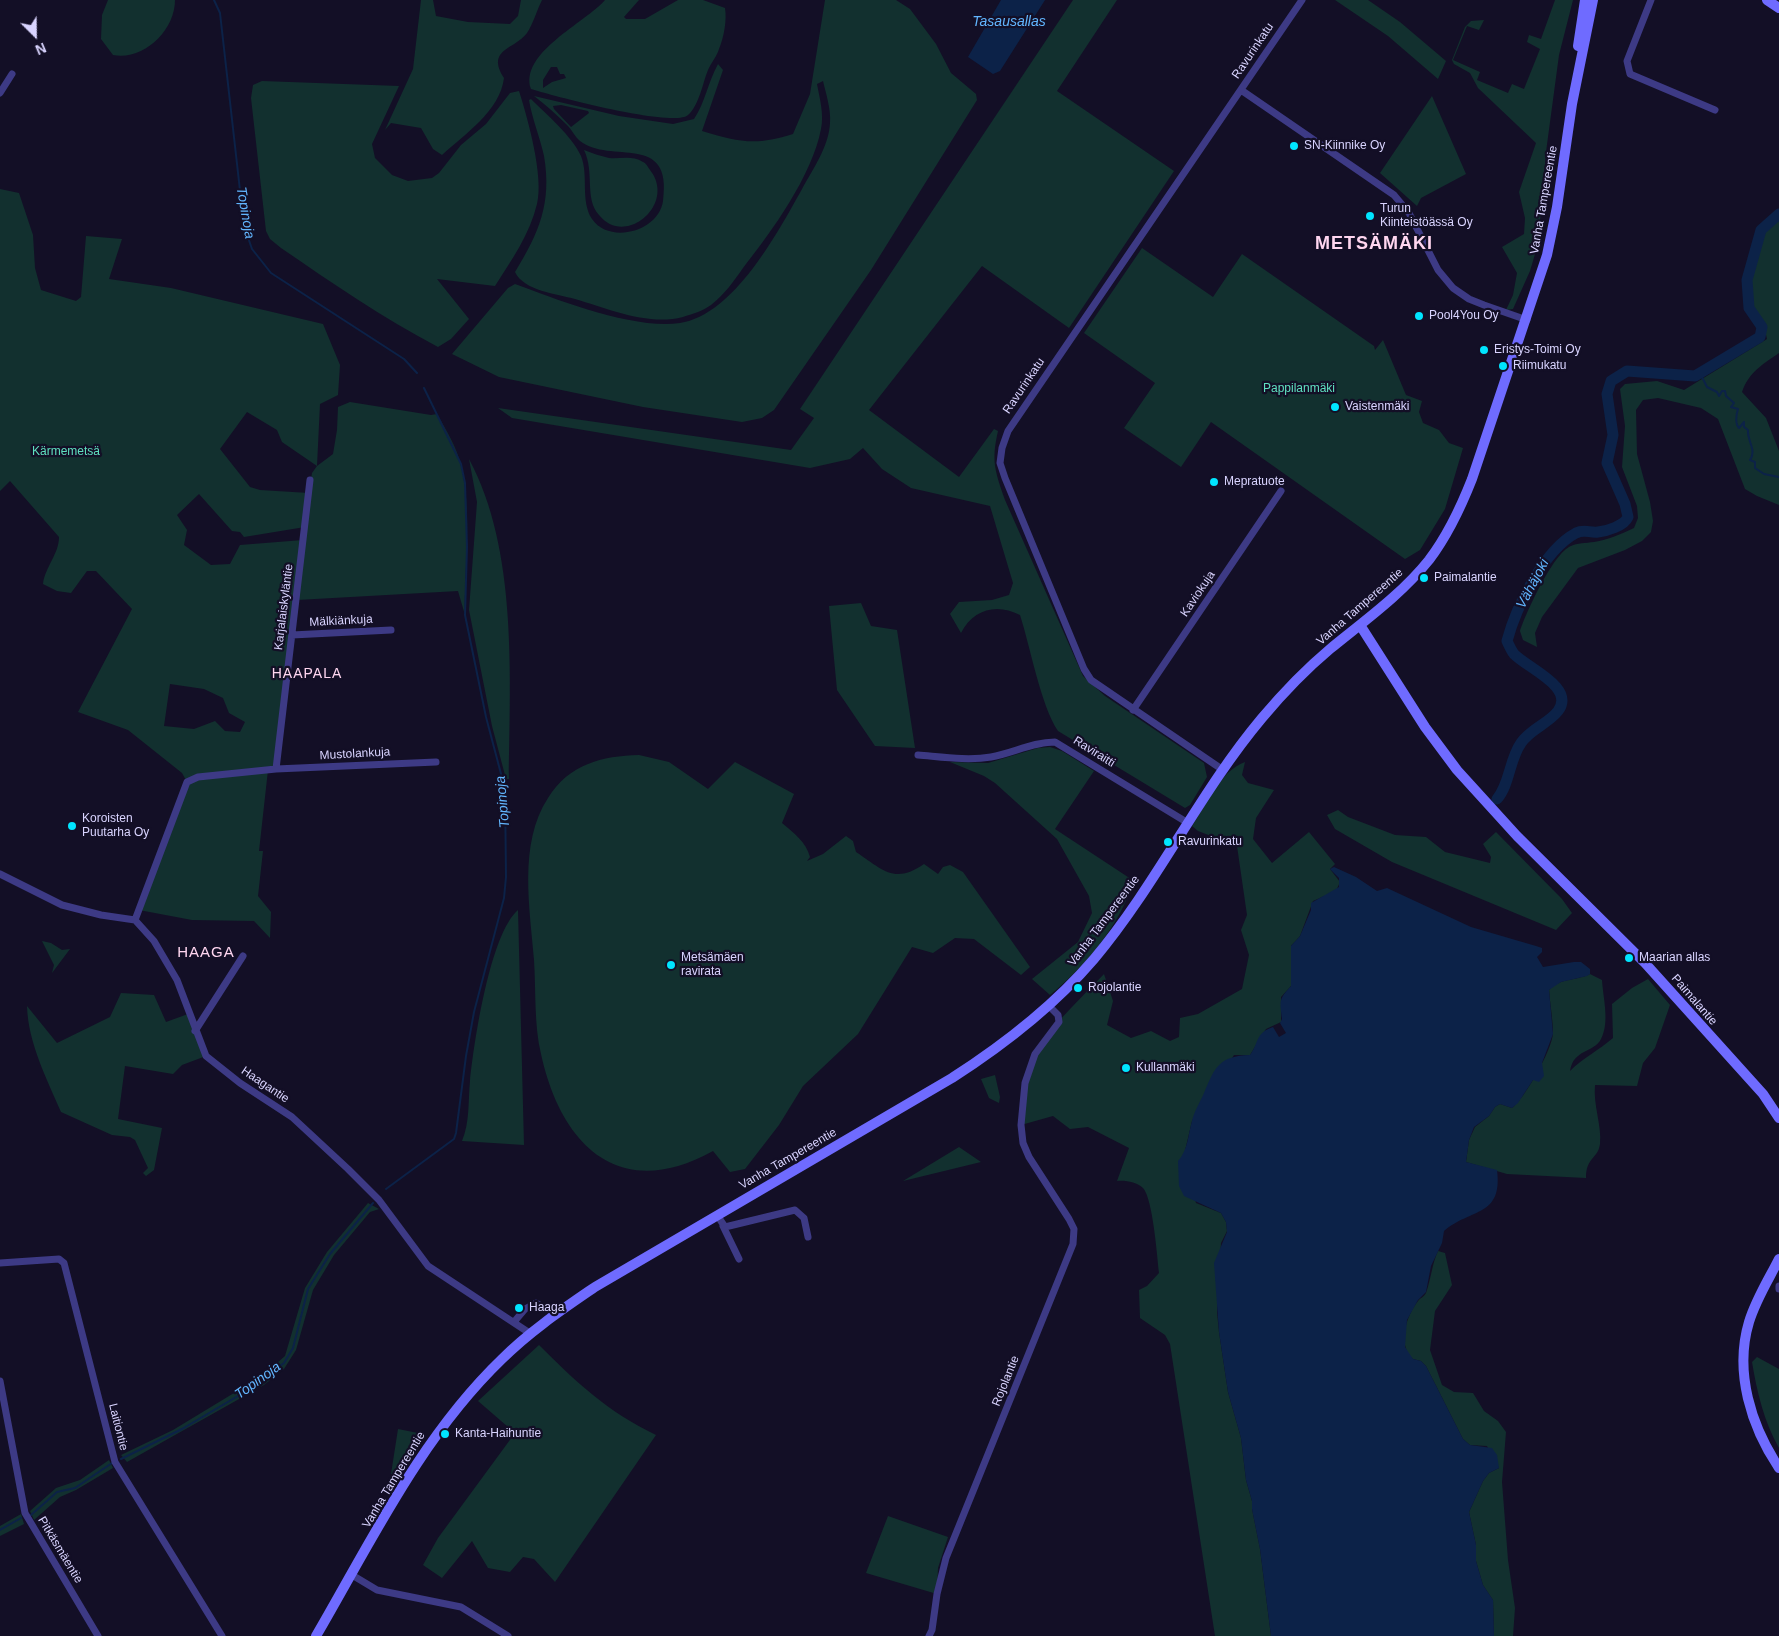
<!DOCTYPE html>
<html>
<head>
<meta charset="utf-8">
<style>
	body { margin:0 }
	#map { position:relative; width:1779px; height:1636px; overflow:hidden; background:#130f26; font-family:Arial,sans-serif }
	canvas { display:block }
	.north { position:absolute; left:10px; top:10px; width:50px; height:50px; -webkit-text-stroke:4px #130f26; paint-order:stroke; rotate:157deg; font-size:14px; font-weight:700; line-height:20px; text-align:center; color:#d9d4ff }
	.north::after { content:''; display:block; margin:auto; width:18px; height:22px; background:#d9d4ff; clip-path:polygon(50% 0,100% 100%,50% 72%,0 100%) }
</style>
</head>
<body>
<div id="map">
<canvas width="1779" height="1636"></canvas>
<div class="north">N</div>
</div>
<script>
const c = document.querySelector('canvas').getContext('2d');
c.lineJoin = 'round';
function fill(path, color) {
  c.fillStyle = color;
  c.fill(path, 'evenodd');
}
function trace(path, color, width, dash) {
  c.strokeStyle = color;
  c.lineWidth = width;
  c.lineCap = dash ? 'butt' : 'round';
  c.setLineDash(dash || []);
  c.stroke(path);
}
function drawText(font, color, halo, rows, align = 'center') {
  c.font = font + ' Arial,sans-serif';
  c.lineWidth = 4.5;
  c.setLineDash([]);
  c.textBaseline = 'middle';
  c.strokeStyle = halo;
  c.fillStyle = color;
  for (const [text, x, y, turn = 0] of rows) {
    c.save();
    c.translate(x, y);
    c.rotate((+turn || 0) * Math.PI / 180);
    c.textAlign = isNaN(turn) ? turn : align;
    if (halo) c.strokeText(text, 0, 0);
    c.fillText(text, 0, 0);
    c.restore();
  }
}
fill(new Path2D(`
	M108 0H175C175 31 143 61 113 55L101 39 102 15Z
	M421 0H433L436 16 468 22 510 24 518 16 521 0H542C537 10 533 24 527 33 514 50 486 49 504 78 500 111 465 134 442 155L433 149 421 128 391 123 385 130 413 69Z
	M605 0H639L624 17 626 19H645L678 0H703L725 8C727 20 724 37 719 49 717 56 711 63 708 70 703 82 699 106 688 115 674 128 553 96 531 89 519 53 585 23 605 0ZM551 67H557L560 74H564L566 78 552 82 543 88V80Z
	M825 0H896L910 9 936 44 951 73 976 94 977 100 871 270 774 410 762 418 742 422 643 407 499 377 452 354 508 288 515 284C558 300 635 330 680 323 734 315 778 232 802 189 813 169 829 146 830 123 831 109 826 94 823 81L817 84C820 100 824 114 821 129 812 176 772 231 743 268 734 281 724 295 711 305 703 311 692 314 683 317 648 326 609 309 575 299 557 294 524 291 515 272 539 233 552 203 544 156 540 137 532 119 529 100L531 99C546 114 573 137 581 156 589 176 580 200 592 219 610 245 659 231 663 201 673 131 610 165 580 141 575 137 572 130 568 126 557 115 546 105 534 96L619 116 673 124 694 119C705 103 708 82 718 64L723 70 702 131C738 142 756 146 793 134L810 94ZM561 105 588 111 589 113 571 127 554 109 553 106Z
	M1073 0H1117L1057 91 1174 171 1069 328 982 266 869 410 959 477 994 429 998 431C991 461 995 471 1005 500L1083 676 1105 696 1204 763 1207 777 1190 805 1185 808 1058 731C1041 706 1030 646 1020 615 997 603 973 609 961 633L950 614 959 602 992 600 1009 595 1013 583 990 506 911 488 882 469 863 448 850 459 810 468 512 418 498 408 791 450 814 418 800 409Z
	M1335 0H1368L1400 22 1446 61 1438 79 1388 36Z
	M1555 0H1573L1559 55 1546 152 1538 244 1530 271 1513 309 1506 310 1513 295 1517 273 1502 247 1524 234 1525 218 1519 192 1536 143 1478 88 1470 73 1454 64 1452 60 1465 27 1471 21 1484 20 1479 30 1467 26 1453 60 1480 72 1477 80 1508 93 1512 84 1524 89 1540 49 1527 42 1529 35 1541 39Z
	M262 81 399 86 372 144 375 158 392 175 408 181 432 178 439 173 461 145 486 124 510 93 519 91C528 119 544 177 537 204 530 234 511 261 495 286L437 279 469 319 451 339 438 347C383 318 332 283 281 248L270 239 266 231 251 98 253 85Z
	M1432 96 1466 174 1421 198 1417 206 1380 173Z
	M584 150C592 153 600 156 609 158 621 159 632 155 643 162 646 163 648 167 650 170 677 204 625 248 599 215 584 198 595 173 584 150Z
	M0 189 19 193 33 235 35 268 41 290 76 301 81 297 86 236 122 239 109 279 171 288 323 324 340 365 338 395 320 404 317 466 333 454 337 430 338 407 350 402 431 415 437 414C446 430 457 447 461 466 473 513 464 566 465 615L458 591 297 600 276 769 268 770 259 851H263L258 896 271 912 270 938 254 921 192 920 139 910 187 782 182 773 128 730 78 712 132 609 96 571H87L71 593 57 591 43 584C45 567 59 554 59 537L10 481 0 491ZM247 412 277 430 282 442 317 466 312 473 309 493 260 490 250 487 220 449ZM199 494 232 531 240 532 244 537 305 527 303 540 240 545 230 564 211 565 184 545 187 530 177 515ZM170 684 204 689 223 698 229 713 245 722 240 732 225 731 215 721 194 729 164 726Z
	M1779 218V353C1762 365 1749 372 1742 392L1766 418 1779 451V505L1757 496 1745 489 1718 419 1701 408 1658 398 1643 400 1636 410 1637 454 1650 502 1653 521 1651 532 1642 541 1625 550 1578 568 1542 617 1535 633 1537 647 1523 640 1520 631C1526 613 1553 553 1571 546 1577 543 1586 543 1594 542 1608 540 1621 534 1634 528L1638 518 1637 506 1622 467 1625 426 1620 389 1625 384 1657 381 1684 390 1767 339C1765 326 1758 322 1752 311 1743 292 1757 246 1767 228 1770 224 1775 221 1779 218Z
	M1142 248 1213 297 1242 254 1374 346 1375 350 1383 340 1406 395 1422 401 1419 412 1423 423 1439 430 1449 443 1463 448 1445 509 1420 550 1405 559 1211 422 1181 467 1124 428 1155 383 1084 333Z
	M469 459C518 550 510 677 509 779H506L492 726 469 610 477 502Z
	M861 603 871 626 897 630 915 748 875 746 837 690 829 606Z
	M1050 747 1062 751 1094 771 1055 829 1134 881C1118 928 1087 964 1050 995L1032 979 1078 942 1092 913 1089 896 1057 839 995 783 984 776 950 762 988 763 1038 748Z
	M639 755 669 762 708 789 735 762 794 794 782 823C794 833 806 842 810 857L807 861 823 854 846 836 853 841 856 852C882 869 894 885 924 864L938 874 943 867 950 865 963 872 1030 967 1021 975 974 939 955 938 933 953 912 947 858 1034 803 1086 779 1125 745 1169 730 1172 713 1151C620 1203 561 1146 541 1054 534 1025 536 991 534 960 530 908 518 844 548 798 569 764 602 756 639 755Z
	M1245 762 1242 775 1248 783 1274 790 1256 818 1253 839 1272 863 1309 832 1335 864 1330 869 1340 882 1336 891 1313 901 1300 936 1291 946V986L1281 997V1022L1266 1029 1250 1055H1234L1192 1121 1184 1155 1196 1203 1221 1213 1226 1222 1227 1231 1221 1243 1217 1312 1219 1332 1228 1392 1241 1438 1246 1480 1252 1501V1509L1260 1549 1271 1636H1215L1170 1344 1165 1335 1140 1318 1139 1290 1147 1286 1159 1273C1157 1256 1153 1199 1143 1188 1137 1182 1125 1180 1117 1181L1129 1148 1088 1127 1070 1129 1053 1116 1021 1125C1022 1112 1022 1096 1025 1083 1035 1038 1074 1006 1104 974L1113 1001 1107 1025 1131 1038 1151 1031 1170 1041 1179 1037 1180 1018 1198 1014 1242 989 1249 955 1241 930 1247 915 1237 846 1198 831 1192 826C1206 805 1220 771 1245 762Z
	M1338 810 1348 817 1395 835 1426 837 1445 852 1490 863 1491 857 1483 844 1496 832 1562 899 1572 913 1556 930 1392 862 1335 829 1327 815Z
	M518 910 524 1145 462 1141C470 1122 468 1101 470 1081 474 1042 490 934 518 910Z
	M42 941 51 943 62 950 70 949 52 973 54 965Z
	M1590 974 1602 980C1603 998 1610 1022 1601 1039 1594 1053 1573 1049 1570 1071 1583 1058 1599 1050 1613 1038L1612 1004 1632 988 1648 979 1670 1005 1655 1048 1643 1063 1637 1086 1595 1085C1593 1105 1602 1126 1600 1144 1598 1159 1586 1157 1586 1178L1507 1174 1466 1162 1469 1140 1475 1127 1489 1116 1495 1107 1500 1104 1512 1108C1525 1098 1552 1050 1553 1033 1553 1021 1550 1003 1549 990 1559 978 1576 981 1590 974Z
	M121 993 154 995 166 1022 188 1014 206 1056 182 1065 173 1074 125 1066 118 1119 162 1128 154 1170 146 1176 143 1173 148 1168 135 1140 130 1137 112 1135 61 1112C47 1079 28 1043 27 1006L57 1043 110 1017Z
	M995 1075 1000 1097 999 1103 989 1098 981 1079Z
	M959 1147 981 1162 903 1181Z
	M368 1203 379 1209 370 1212 334 1255 313 1290 296 1350 284 1369 264 1385 127 1462 121 1455 173 1430 262 1376 285 1356 305 1288 327 1252Z
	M1438 1251 1445 1253 1452 1285 1435 1311 1430 1350 1442 1385 1454 1392 1473 1393 1484 1411 1498 1421 1506 1432 1502 1482 1508 1560 1515 1608 1513 1636H1494L1493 1600 1483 1585 1476 1561V1545L1469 1512 1483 1481 1489 1473 1499 1468 1487 1446 1470 1445 1463 1439 1426 1366 1421 1361 1413 1359C1397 1345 1406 1316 1418 1301 1420 1298 1424 1297 1426 1293 1431 1279 1432 1264 1438 1251Z
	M539 1345C576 1382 608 1412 656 1435L555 1582 534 1559 523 1557 510 1572 488 1568 472 1541 442 1578 423 1565 438 1538 515 1433 478 1401Z
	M1757 1357 1779 1369V1448C1764 1422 1757 1392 1752 1362Z
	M398 1429 423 1434 396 1476 391 1474Z
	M109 1460 113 1468 76 1490 60 1497 34 1520 30 1511 56 1488 80 1480Z
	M21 1514 24 1524 0 1536V1526Z
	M888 1516 948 1537 938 1568 937 1594 866 1573Z`), '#12302f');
fill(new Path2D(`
	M1001 0H1045L1000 71 993 74 968 57Z
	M1334 867 1356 877 1377 891 1387 888 1471 927 1536 946 1542 948V952L1537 957 1543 967 1574 962H1581L1590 969V974L1587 976 1561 982 1549 990 1553 1034 1542 1063 1544 1076 1539 1082 1533 1080 1518 1103 1512 1108 1500 1104 1495 1107 1489 1116 1474 1127 1469 1140 1466 1162 1497 1170C1503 1217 1471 1208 1444 1231L1442 1243 1431 1266 1426 1292 1418 1300 1407 1320 1405 1347 1413 1359 1421 1361 1426 1366 1463 1439 1470 1445 1492 1448 1497 1455 1499 1468 1489 1473 1483 1481 1469 1512 1476 1545V1561L1483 1585 1493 1600 1494 1636H1271L1260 1549 1252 1509V1501L1246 1480 1241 1438 1228 1392 1219 1332 1214 1263 1227 1232 1226 1222 1221 1213 1184 1196 1179 1186 1178 1161C1188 1150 1188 1135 1192 1121 1194 1112 1200 1102 1204 1093 1215 1067 1219 1056 1250 1055 1259 1043 1255 1033 1273 1027L1279 1037 1286 1033 1280 1023 1282 1019C1280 1001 1278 1000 1291 986V946L1300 936 1311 910V903L1339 887V878L1330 869Z`), '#0c2248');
trace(new Path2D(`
	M214 0 220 13 244 226 252 249 271 273 404 359 417 373
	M1701 375 1707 387 1717 392 1719 396 1722 391H1725L1726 396 1734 403 1731 407 1738 409C1736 415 1735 424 1739 428L1744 422V427L1748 430C1747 441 1757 450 1750 460L1755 462V468L1764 474 1779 477
	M386 1189 454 1139 456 1133 466 1056 474 1012 504 898 506 877 505 789 486 717 465 615 467 547 465 483 461 464 424 388
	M121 1459 182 1429 243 1393 284 1363 293 1348 308 1289 330 1254 373 1203
	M31 1515 57 1492 75 1488 112 1463
	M0 1530 21 1518`), '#0c2248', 2);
trace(new Path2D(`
	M1497 799C1510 784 1509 760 1521 743 1530 729 1548 724 1558 711 1576 687 1527 668 1514 654 1511 650 1509 645 1507 641 1516 607 1544 550 1576 533 1584 529 1590 533 1598 532 1607 531 1624 526 1628 517L1625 504 1607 463 1613 435 1607 394 1611 381 1627 371 1695 376 1760 337 1762 327 1749 308 1747 280 1761 230 1779 214`), '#0c2248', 11);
trace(new Path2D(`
	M1651 0 1627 61 1630 74 1715 110
	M1241 90 1394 195 1409 213 1438 270 1453 288 1469 299 1484 305 1527 320
	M0 93 12 74
	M292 635 391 630
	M1133 710 1281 491
	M918 755C942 757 968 761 991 757 1013 753 1033 742 1055 742L1188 823
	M276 769 436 762
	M1223 770 1091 680 1084 669 1005 478 1000 463 1002 448 1008 431 1302 0
	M0 874 62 905 101 915 135 920 154 941 177 980 206 1056 240 1083 292 1117 348 1169 379 1200 428 1266 531 1334
	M135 920 187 782 198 777 276 769 310 480
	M195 1031 243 956
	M717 1215 725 1227 795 1210 804 1218 808 1237
	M723 1226 739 1259
	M0 1263 59 1259 64 1263 115 1462 222 1636
	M1779 1286V1289
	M514 1322 525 1309 536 1303 556 1314
	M0 1381 25 1513 98 1636
	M352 1575 377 1590 461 1607 508 1636
	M929 1636 932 1630 937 1594 946 1558 1073 1244 1074 1229 1069 1219 1029 1157 1023 1143 1021 1125 1025 1083 1035 1054 1059 1022 1058 1015 1049 1006`), '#3d3a85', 7);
trace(new Path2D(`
	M1767 0 1779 8
	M1578 46 1585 0
	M1360 625 1425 727 1457 770 1517 836 1645 963 1763 1094 1779 1118
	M1779 1259C1769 1279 1756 1299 1749 1322 1734 1372 1751 1426 1779 1468
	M316 1636C372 1540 421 1437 502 1359 530 1331 563 1309 595 1287L952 1078C1005 1044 1053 1007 1094 959 1157 884 1199 793 1262 718 1283 693 1305 670 1330 649 1364 621 1401 595 1429 560 1448 535 1461 507 1472 479L1547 255 1557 207 1572 104 1593 0`), '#6f6bff', 10);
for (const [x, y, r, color] of [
	[1294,146,5,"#00e5ff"],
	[1370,216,5,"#00e5ff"],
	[1419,316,5,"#00e5ff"],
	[1484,350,5,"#00e5ff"],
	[1503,366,5,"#00e5ff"],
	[1335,407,5,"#00e5ff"],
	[1214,482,5,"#00e5ff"],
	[1424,578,5,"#00e5ff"],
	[72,826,5,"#00e5ff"],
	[1168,842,5,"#00e5ff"],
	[1629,958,5,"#00e5ff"],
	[671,965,5,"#00e5ff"],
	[1078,988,5,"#00e5ff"],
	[1126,1068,5,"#00e5ff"],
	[519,1308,5,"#00e5ff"],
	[445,1434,5,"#00e5ff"]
]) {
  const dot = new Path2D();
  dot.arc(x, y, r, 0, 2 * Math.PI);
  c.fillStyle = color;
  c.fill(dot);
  trace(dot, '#130f26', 2);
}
drawText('12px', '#d9d4ff', '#130f26', [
	["Ravurinkatu",1253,51,-56],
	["Vanha Tampereentie",1544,200,-80],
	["Ravurinkatu",1024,386,-56],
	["Kaviokuja",1198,594,-56],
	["Karjalaiskyläntie",284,607,-83],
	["Vanha Tampereentie",1360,607,-41],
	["Mälkiänkuja",341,621,-3],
	["Raviraitti",1094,752,32],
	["Mustolankuja",355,754,-3],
	["Vanha Tampereentie",1104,921,-53],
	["Paimalantie",1694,1000,49],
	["Haagantie",265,1085,34],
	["Vanha Tampereentie",788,1159,-30],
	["Rojolantie",1006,1381,-68],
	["Laitiontie",118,1427,76],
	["Vanha Tampereentie",394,1480,-59],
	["Pitkäsmäentie",60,1550,59]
]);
drawText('12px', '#d9d4ff', '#130f26', [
	["SN-Kiinnike Oy",1304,146],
	["Turun",1380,209],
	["Kiinteistöässä Oy",1380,223],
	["Pool4You Oy",1429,316],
	["Eristys-Toimi Oy",1494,350],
	["Riimukatu",1513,366],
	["Vaistenmäki",1345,407],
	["Mepratuote",1224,482],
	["Paimalantie",1434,578],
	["Koroisten",82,819],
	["Puutarha Oy",82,833],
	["Ravurinkatu",1178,842],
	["Metsämäen",681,958],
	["ravirata",681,972],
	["Maarian allas",1639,958],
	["Rojolantie",1088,988],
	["Kullanmäki",1136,1068],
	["Haaga",529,1308],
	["Kanta-Haihuntie",455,1434]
], 'left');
drawText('12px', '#5fe0c0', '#130f26', [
	["Pappilanmäki",1299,389],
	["Kärmemetsä",66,452]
]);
drawText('italic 14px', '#62b6ff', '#130f26', [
	["Tasausallas",1009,22],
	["Topinoja",245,213,80],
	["Vähäjoki",1533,584,-62],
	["Topinoja",503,802,-95],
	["Topinoja",258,1381,-36]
]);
c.letterSpacing = '1px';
drawText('14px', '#ffd6f0', '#130f26', [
	["HAAPALA",307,674]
]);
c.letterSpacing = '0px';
c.letterSpacing = '1px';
drawText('15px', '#ffd6f0', '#130f26', [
	["HAAGA",206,953]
]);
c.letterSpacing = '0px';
c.letterSpacing = '1px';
drawText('bold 18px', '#ffd6f0', '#130f26', [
	["METSÄMÄKI",1374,244]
]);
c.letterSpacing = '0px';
</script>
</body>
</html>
